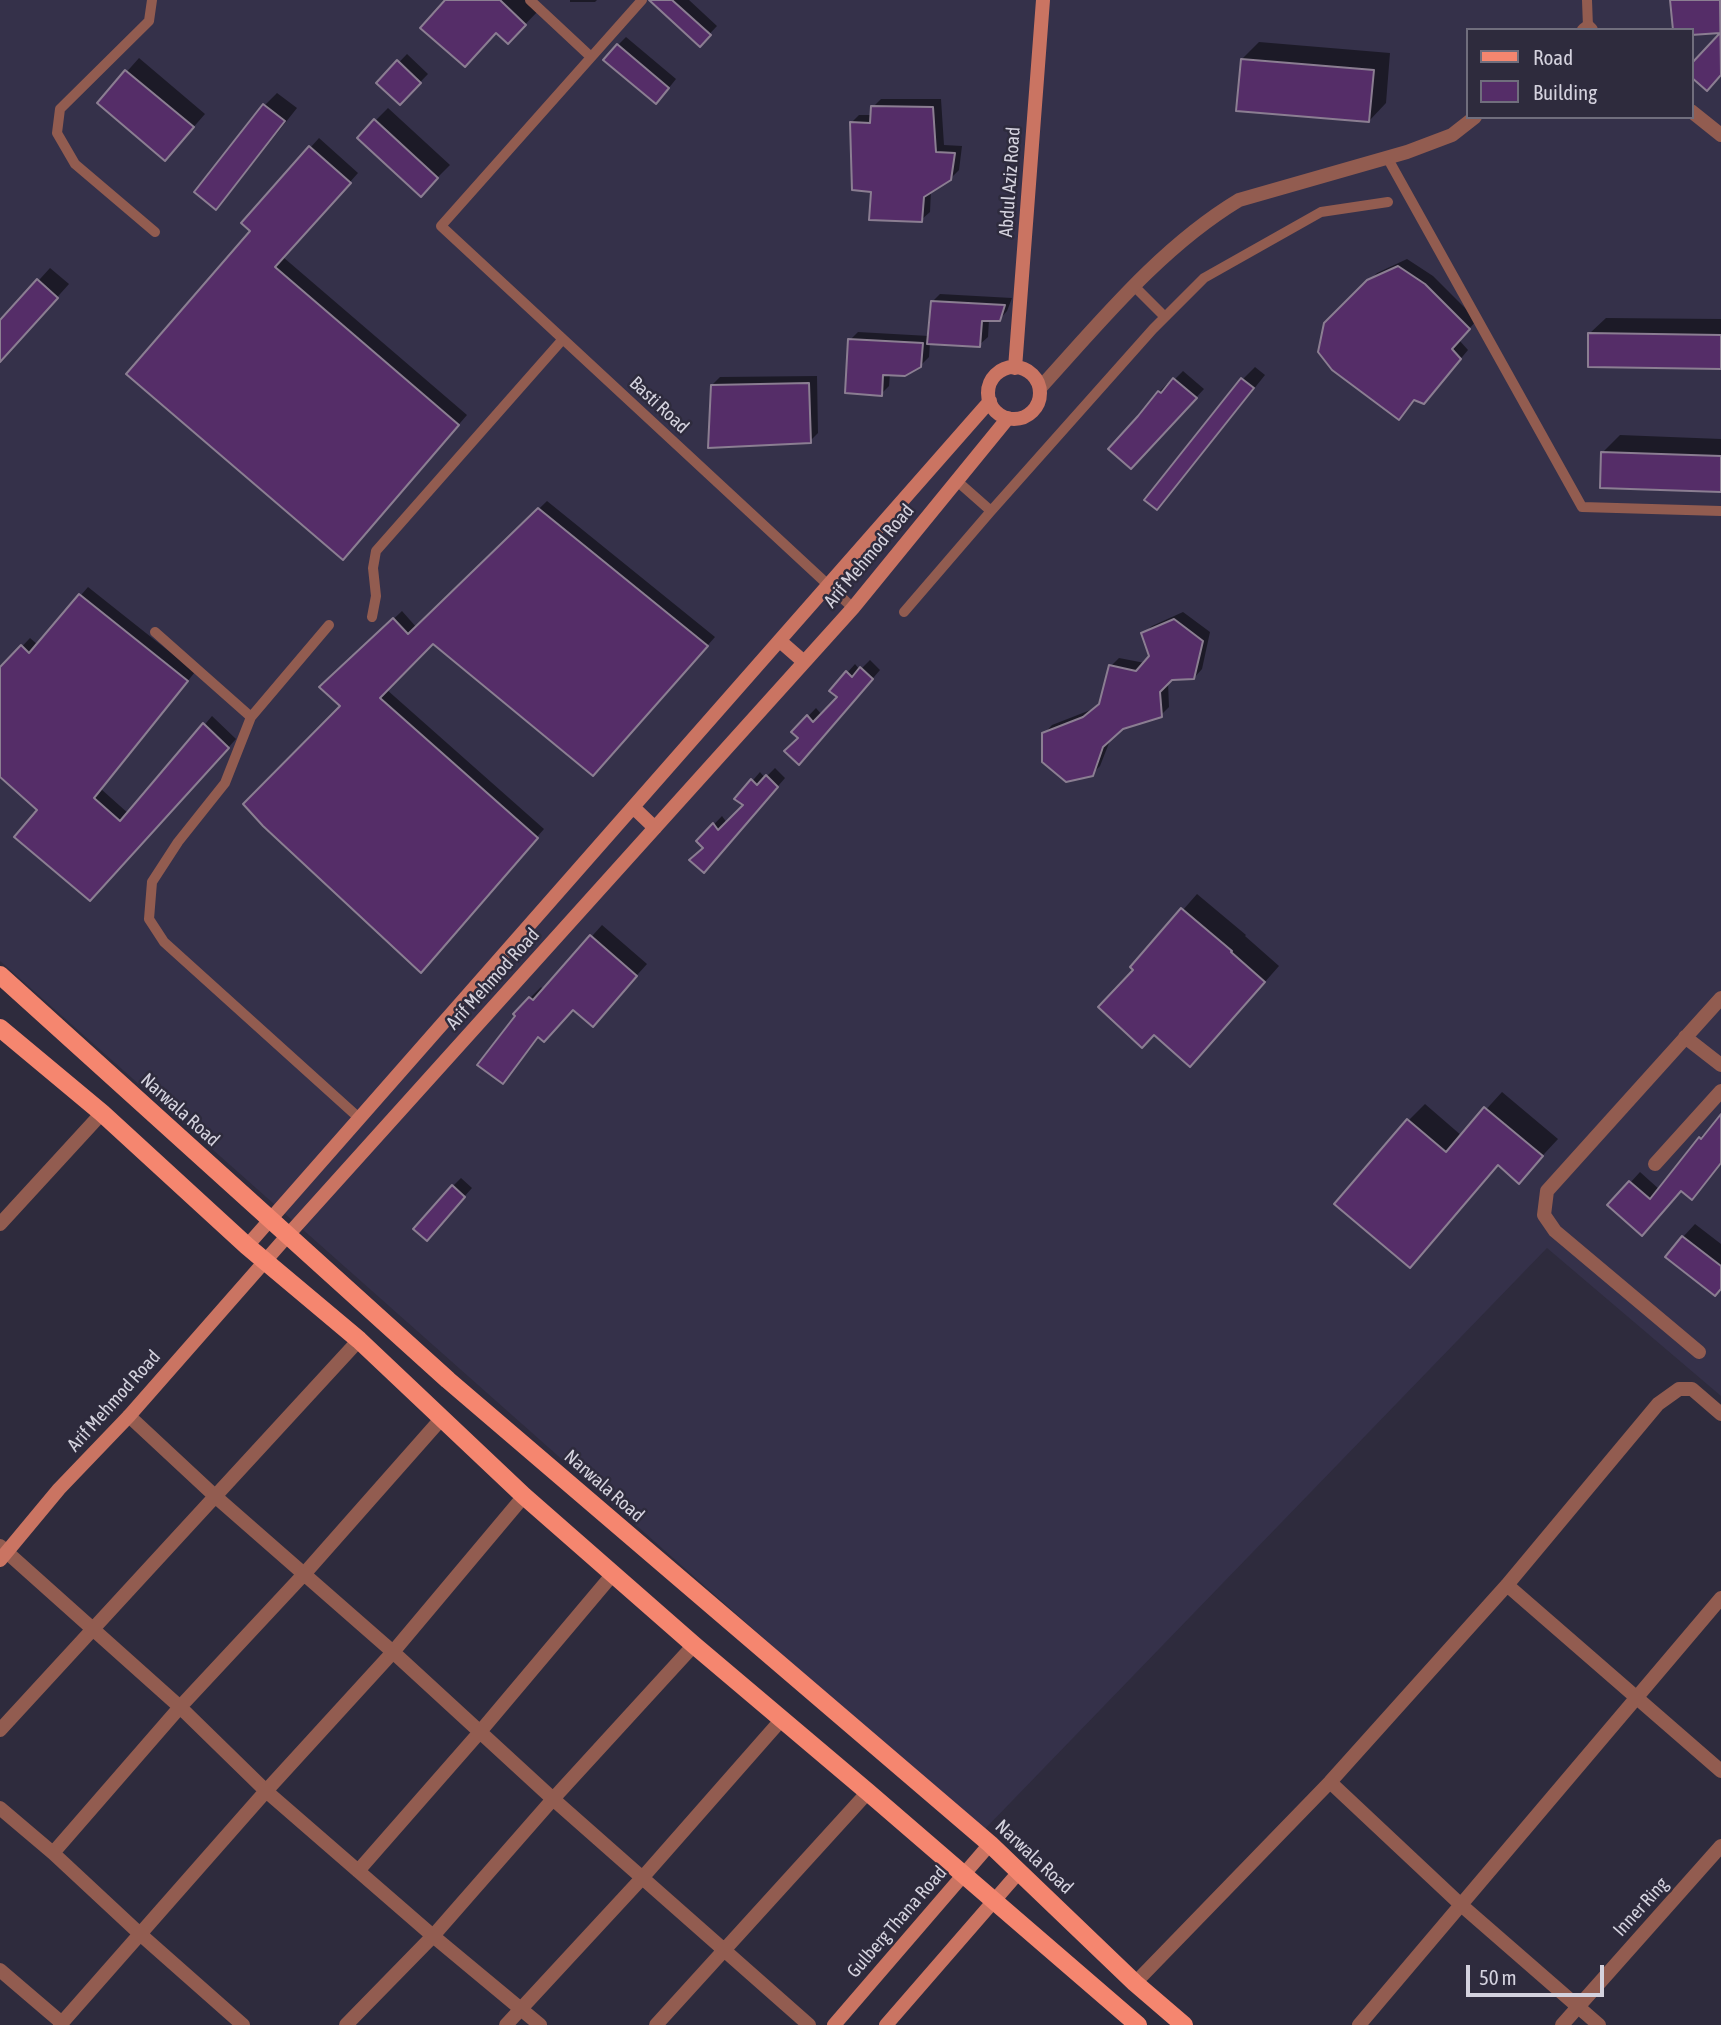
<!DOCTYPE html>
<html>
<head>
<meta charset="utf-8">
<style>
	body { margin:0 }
	#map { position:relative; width:1721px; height:2025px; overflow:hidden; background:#2e2b3d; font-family:"Asap Condensed",sans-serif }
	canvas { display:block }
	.legend { position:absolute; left:1466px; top:28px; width:228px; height:91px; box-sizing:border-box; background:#2e2b3d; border:2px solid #706e7d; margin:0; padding:9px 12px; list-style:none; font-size:21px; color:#d4d2de }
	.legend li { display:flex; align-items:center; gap:14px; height:35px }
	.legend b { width:35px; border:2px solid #706e7d }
	.scale { position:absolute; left:1466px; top:1965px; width:138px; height:32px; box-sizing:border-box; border:4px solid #d4d2de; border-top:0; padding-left:9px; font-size:21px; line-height:24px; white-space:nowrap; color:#d4d2de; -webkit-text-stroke:5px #2e2b3d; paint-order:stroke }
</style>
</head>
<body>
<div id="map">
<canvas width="1721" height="2025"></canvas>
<ul class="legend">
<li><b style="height:9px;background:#f5866f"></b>Road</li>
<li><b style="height:19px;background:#552d68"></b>Building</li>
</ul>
<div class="scale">50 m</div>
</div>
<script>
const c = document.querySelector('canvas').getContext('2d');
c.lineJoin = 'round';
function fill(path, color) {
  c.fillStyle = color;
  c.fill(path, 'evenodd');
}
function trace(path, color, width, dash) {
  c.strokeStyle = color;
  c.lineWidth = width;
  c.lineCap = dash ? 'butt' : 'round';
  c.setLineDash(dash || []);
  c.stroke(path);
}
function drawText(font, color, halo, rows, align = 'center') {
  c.font = font + ' "Asap Condensed",sans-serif';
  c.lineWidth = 5;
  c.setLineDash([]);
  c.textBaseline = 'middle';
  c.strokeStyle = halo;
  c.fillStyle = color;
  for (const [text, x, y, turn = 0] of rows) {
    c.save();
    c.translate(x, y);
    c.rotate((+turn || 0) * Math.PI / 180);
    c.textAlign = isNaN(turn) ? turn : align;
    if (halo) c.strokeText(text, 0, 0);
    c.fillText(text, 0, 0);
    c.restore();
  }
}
fill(new Path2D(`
	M0 0H1721V1396L1547 1248 982 1832 0 961ZM1467 30H1691V117H1467Z`), '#35314a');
fill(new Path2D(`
	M447 0H533L541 8 508 42 497 31Z
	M570 0H597L595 2H570Z
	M660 0H689L717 26 700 44Z
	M1672 0H1721V31L1691 34V30Z
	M626 37 676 79 664 94 618 45Z
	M1259 42 1390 53 1386 103 1369 121 1242 59Z
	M407 54 428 74 400 103 379 83Z
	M139 58 205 114 177 146 99 103Z
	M277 93 297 108 228 195 215 207 196 192 265 105Z
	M881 99H941L944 145 962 146 959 170 950 179 931 190 930 212 921 220 872 191 851 123 859 115H872L873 107Z
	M388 108 450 165 433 182 375 121Z
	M319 138 358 173 283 257 467 415 351 549 252 231 243 223Z
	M1407 259 1433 276 1477 320 1459 340 1468 350 1432 393 1326 324 1377 273Z
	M50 268 69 284 0 361V323Z
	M940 294 1012 298 1007 311 999 320H989L988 337 979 345 930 342 929 357 920 366 890 373 889 386 881 394 850 340 858 332 929 336 932 302Z
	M1606 318 1721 319V368L1590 333Z
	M1255 367 1265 375 1169 495 1157 508 1242 380Z
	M1183 371 1204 389 1139 459 1159 392 1167 384 1169 385Z
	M817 376 818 433 810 441 712 385 720 377Z
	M1620 435 1721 439V490L1603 452Z
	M547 501 715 637 601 766 433 642 386 689 544 829 429 962 343 706 322 687 402 611 417 628Z
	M88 587 195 672 101 789 129 814 212 716 236 739 98 891 40 810 0 774V670L30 638 38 645Z
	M1183 612 1210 632 1202 669 1194 678 1171 679 1168 682 1169 707 1161 715 1122 727 1111 738 1100 766 1092 774 1044 734 1052 725 1093 709 1101 702 1111 666 1119 658 1145 663 1151 656 1143 634 1152 626Z
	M870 660 880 670 807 755 800 738 793 732 816 708 822 715 840 697 832 690 855 664 860 670Z
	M775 768 785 778 712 863 704 847 698 841 722 816 727 823 745 804 737 799 760 772 765 778Z
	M1197 894 1246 935 1245 936 1279 966 1205 1050 1154 1033 1136 969 1133 967Z
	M602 925 647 964 603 1013 574 1008 540 1036 513 1071 503 1082 530 998 541 987 544 990Z
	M1502 1092 1558 1139 1519 1181 1499 1164 1426 1250 1410 1266 1337 1204 1409 1120 1425 1104 1462 1136Z
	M1721 1117V1163L1692 1198 1681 1190 1651 1224 1610 1205 1640 1172 1660 1190 1700 1138Z
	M461 1178 472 1188 434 1230 453 1186Z
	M1695 1224 1721 1244V1288L1683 1237Z`), '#0007');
const building = new Path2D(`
	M445 0H500L526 25 508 44 496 33 465 67 420 28Z
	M649 0H672L711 35 700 47Z
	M1670 0H1720L1721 75 1707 91 1691 77V64L1720 33 1691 35V30H1673Z
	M617 44 669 88 656 104 603 60Z
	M1241 59 1374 70 1369 122 1236 111Z
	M397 60 421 83 400 105 376 83Z
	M125 70 194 127 165 161 97 103Z
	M263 104 285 121 216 210 194 192Z
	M871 106 933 107 936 152 955 153 951 180 924 197 922 222 869 220 871 192 852 190 850 122 870 123Z
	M374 119 438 178 421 197 357 138Z
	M309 146 351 183 275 267 459 425 343 560 126 374 250 231 241 223Z
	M1398 266 1425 284 1470 329 1452 349 1461 359 1424 404 1414 400 1399 420 1332 370 1318 352 1324 323 1367 280Z
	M37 279 58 298 0 362V320Z
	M931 301 1005 305 1000 321H982L980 347 927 344Z
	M1588 333 1721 335V369L1588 367Z
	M848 339 923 343 921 367 905 376 883 375 882 396 845 393Z
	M1173 378 1197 398 1131 469 1108 449 1138 416 1158 391 1161 393Z
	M1241 378 1254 388 1157 510 1144 500Z
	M809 383 811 443 708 448 711 385Z
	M1601 452 1721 456V492L1600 488Z
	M538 508 708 646 593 776 433 644 380 698 538 838 421 973 263 826 243 804 340 706 319 687 393 618 408 634Z
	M79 594 188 681 94 798 120 821 203 723 229 748 90 901 14 837 37 810 0 777V667L21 645 29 653Z
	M1174 619 1203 641 1194 679 1172 680 1160 692 1162 717 1123 729 1103 747 1093 776 1066 782 1042 762V733L1083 717 1099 704 1109 665 1136 671 1149 656 1141 633Z
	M860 667 873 679 799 765 784 751 798 738 791 732 807 715 813 722 837 697 829 691 846 671 852 677Z
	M766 775 778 787 704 873 689 860 703 848 696 841 713 823 718 830 743 805 734 799 751 779 757 785Z
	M1181 908 1232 951 1231 952 1265 982 1190 1067 1154 1035 1142 1048 1098 1007 1133 970 1130 967Z
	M590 935 637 976 593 1027 573 1010 544 1042 538 1037 503 1084 477 1065 515 1016 513 1014 529 997 533 1000Z
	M1484 1107 1543 1156 1519 1184 1498 1165 1410 1268 1334 1204 1407 1119 1446 1152Z
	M1721 1114V1163L1692 1200 1681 1191 1642 1236 1607 1205 1629 1181 1650 1199 1699 1137 1701 1139Z
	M452 1185 465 1197 427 1241 413 1229Z
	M1682 1236 1721 1266V1289L1715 1296 1665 1257Z`);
fill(building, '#552d68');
trace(building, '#8b7e92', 2);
trace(new Path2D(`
	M152 0 149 21 60 109 57 133 75 164 155 232
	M530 0 591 57
	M642 0 441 226 853 608
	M1587 0 1588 27
	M1388 159 1582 507 1721 511
	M1134 286 1165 317
	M957 481 991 511
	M904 612 991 511 1153 329 1204 278 1321 212 1388 202
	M372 617 376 596 373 568 376 551 563 339
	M329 625 251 717 225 783 178 842 152 882 149 919 164 942 359 1118
	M155 632 251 717`), '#925c50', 10);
trace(new Path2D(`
	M1584 30 1588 27 1591 30
	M1691 111 1721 135
	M1040 388C1101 321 1161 247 1239 200L1407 152 1452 135 1475 117
	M1685 1037 1721 1065
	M1655 1164 1721 1091
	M0 1224 102 1113
	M1699 1352 1555 1231 1544 1215 1547 1191 1721 998
	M129 1416 216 1497 393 1652 553 1799 809 2025
	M0 1546 180 1707 266 1791 433 1936 540 2025
	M1507 1585 1721 1771
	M0 1730 359 1340
	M1330 1782 1460 1904 1599 2025
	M0 1808 53 1853 140 1934 243 2025
	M53 1853 180 1707 305 1573 442 1418
	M358 1871 479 1733 613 1574
	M0 1970 62 2023
	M1135 1983 1330 1782 1507 1585 1658 1404 1679 1389H1692L1721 1414
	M60 2025 266 1791 393 1652 524 1496
	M346 2025 433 1936 553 1799 694 1645
	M506 2025 643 1877 782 1719
	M656 2025 868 1792
	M1359 2025 1721 1598
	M1562 2025 1721 1846`), '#925c50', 14);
trace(new Path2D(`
	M988 393a26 26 0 1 1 52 0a26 26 0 1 1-52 0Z
	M1015 368 1043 0
	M780 641 804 662
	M633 807 655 828
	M247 1246 990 401
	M0 1560 59 1489 129 1416 288 1235 853 608 1008 418
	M834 2025 990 1844
	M886 2025 1019 1872`), '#ca7462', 14);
trace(new Path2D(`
	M0 975 448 1380 990 1844 1135 1983 1184 2025
	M0 1028 102 1113 247 1246 359 1340 524 1496 694 1645 868 1792 1138 2025`), '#f5866f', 18);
drawText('19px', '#d4d2de', '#2e2b3d', [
	["Abdul Aziz Road",1010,182,-86],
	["Basti Road",659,405,43],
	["Arif Mehmod Road",869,556,-50],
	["Arif Mehmod Road",493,979,-48],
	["Narwala Road",180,1110,42],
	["Arif Mehmod Road",114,1401,-48],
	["Narwala Road",604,1486,41],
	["Narwala Road",1034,1857,43],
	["Inner Ring",1641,1907,-48],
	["Gulberg Thana Road",897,1922,-49]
]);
</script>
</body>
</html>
